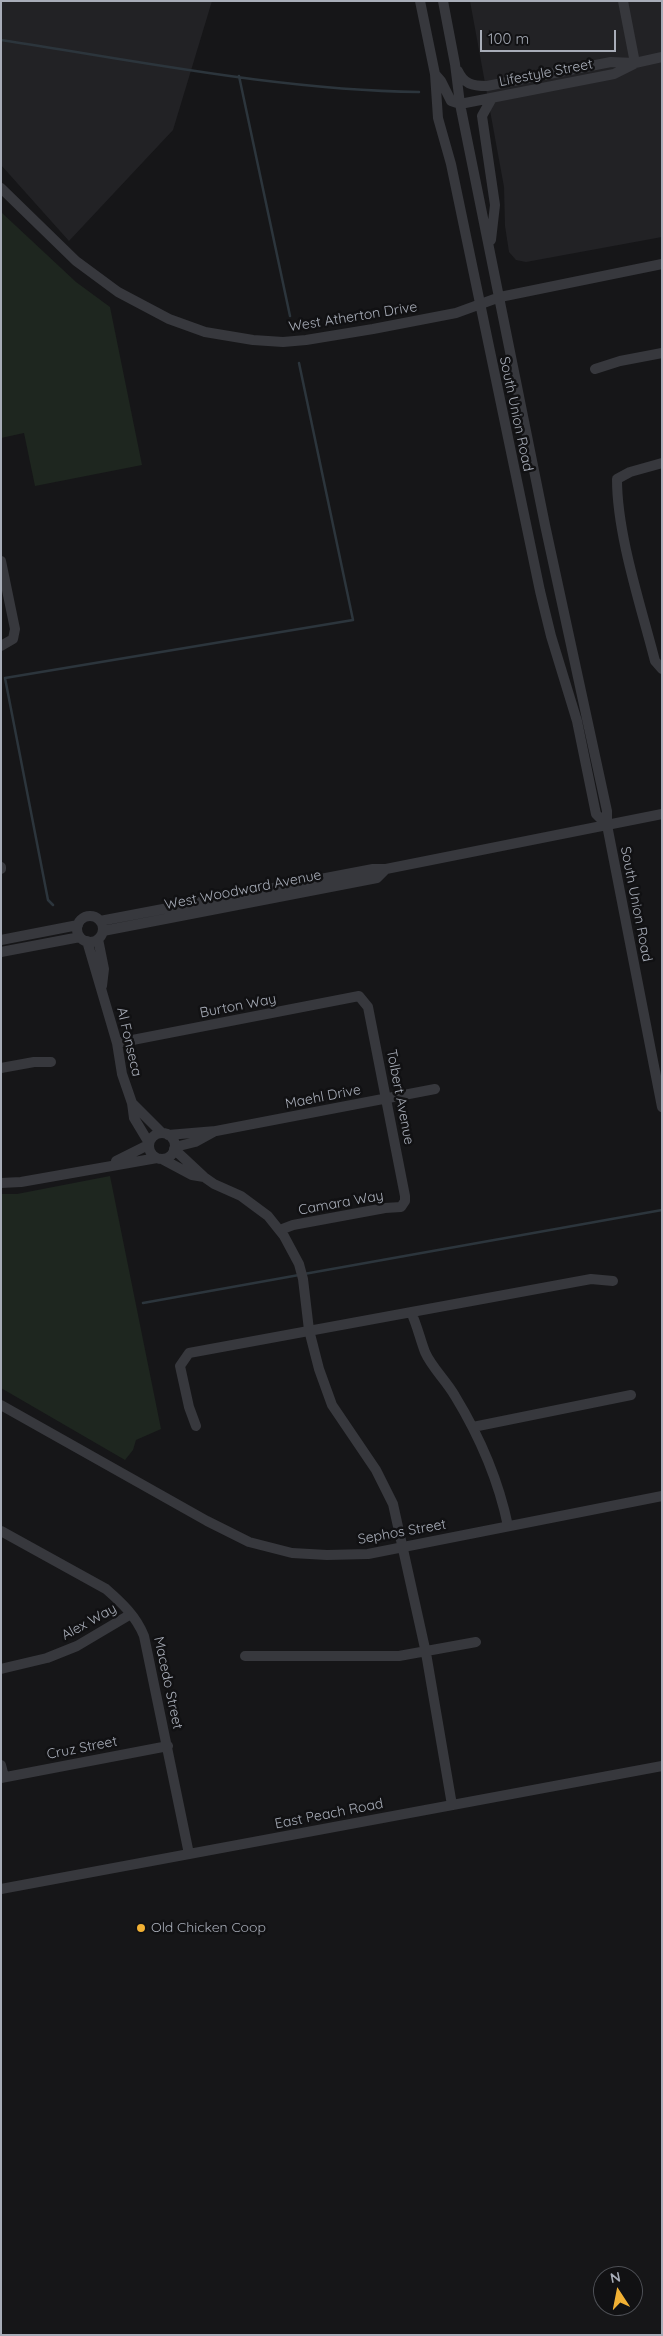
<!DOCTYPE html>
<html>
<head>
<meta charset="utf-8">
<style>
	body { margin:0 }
	#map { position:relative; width:663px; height:2336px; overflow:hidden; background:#161618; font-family:Quicksand,sans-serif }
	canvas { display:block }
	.frame { position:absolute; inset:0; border:2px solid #a8adb8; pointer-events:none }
	.north { position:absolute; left:593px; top:2266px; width:50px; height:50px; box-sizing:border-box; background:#111113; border:1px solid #4d4f55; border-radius:50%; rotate:349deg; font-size:14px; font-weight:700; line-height:20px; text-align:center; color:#a8adb8 }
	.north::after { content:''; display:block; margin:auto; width:18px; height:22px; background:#f2b134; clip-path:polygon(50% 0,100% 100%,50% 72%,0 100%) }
	.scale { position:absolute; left:480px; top:30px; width:136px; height:22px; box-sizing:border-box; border:2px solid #a8adb8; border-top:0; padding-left:6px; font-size:15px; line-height:18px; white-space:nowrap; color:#a8adb8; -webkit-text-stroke:4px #111113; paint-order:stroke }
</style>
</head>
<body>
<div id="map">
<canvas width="663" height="2336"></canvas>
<div class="frame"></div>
<div class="north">N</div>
<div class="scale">100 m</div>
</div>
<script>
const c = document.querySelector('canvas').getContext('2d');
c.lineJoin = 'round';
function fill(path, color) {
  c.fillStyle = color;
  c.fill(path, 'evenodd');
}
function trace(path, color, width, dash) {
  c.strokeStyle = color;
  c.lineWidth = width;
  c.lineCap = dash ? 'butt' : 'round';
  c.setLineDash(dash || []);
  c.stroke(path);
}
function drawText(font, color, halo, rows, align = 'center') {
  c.font = font + ' Quicksand,sans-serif';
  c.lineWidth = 5;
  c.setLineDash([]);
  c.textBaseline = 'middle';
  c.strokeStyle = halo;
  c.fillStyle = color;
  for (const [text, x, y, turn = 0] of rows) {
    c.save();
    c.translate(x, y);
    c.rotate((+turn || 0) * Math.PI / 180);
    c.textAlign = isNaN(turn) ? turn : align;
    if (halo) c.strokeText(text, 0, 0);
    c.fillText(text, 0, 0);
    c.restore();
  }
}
fill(new Path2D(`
	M1 1H212L173 130 69 241 1 165Z
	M470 1H662V237L526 262 516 260 509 252 505 226 504 187Z`), '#222225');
fill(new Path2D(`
	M1 212 76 282 110 307 142 465 35 486 24 433 1 438Z
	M110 1176 161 1429 136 1440 133 1450 125 1460 1 1388V1194H17Z`), '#1e261f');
trace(new Path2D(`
	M1 40C139 61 279 90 419 92
	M239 76 290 316
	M53 905 48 900 5 678 353 620 299 363
	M304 1274 662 1210
	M143 1303 299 1275`), '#2c353c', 2.5);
trace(new Path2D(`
	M420 1 435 74 438 118 451 164 540 591 551 636 577 721 596 814 607 825
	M443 1 455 64 460 104 545 525 607 811V825L662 1107
	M623 1 635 63
	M458 71C464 84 472 86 487 86L611 62 635 63 662 57
	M435 74 441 81 451 101 460 104
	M460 104 614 74 634 64
	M1 188 76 261 118 292 169 319 205 332 253 340 283 342 306 340 373 329 456 313 500 297 662 264
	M491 240 495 205 482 116 492 98
	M595 369 620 361 662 353
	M662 463 630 472 617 479C617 535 641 606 655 661L662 669
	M1 561 15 629 13 639 1 646
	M1 867V869
	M77 929a13 13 0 1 1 26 0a13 13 0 1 1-26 0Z
	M100 921 373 869H386L662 814
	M103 931 377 878 386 869
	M98 939 104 969 102 986
	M1 940 78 925
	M87 941 117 1043 122 1074 132 1103 134 1118 149 1143
	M1 952 80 937
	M117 1043 359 996 368 1007 405 1196V1201L401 1207 385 1208 293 1225 280 1230
	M1 1068 34 1062H51
	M132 1103 162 1133
	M149 1146a13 13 0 1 1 26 0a13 13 0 1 1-26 0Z
	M168 1135 216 1131 435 1089
	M175 1147 195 1142 215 1131
	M174 1149 204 1177 214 1184 241 1196 268 1216 284 1236 299 1264 303 1279 309 1330 319 1369 332 1405 376 1470 393 1504 426 1653 452 1805
	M162 1159 192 1175 204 1177
	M116 1161 148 1145
	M1 1183 21 1182 157 1158
	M411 1312C417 1325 420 1339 425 1352 432 1368 446 1380 455 1396 480 1437 498 1478 508 1526
	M1 1405 207 1521 249 1542 292 1553 327 1555 368 1554 662 1496
	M196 1426 189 1407 180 1366 189 1353 591 1279 613 1281
	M473 1427 631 1395
	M1 1531 106 1589C122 1603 136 1616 144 1636L189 1854
	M245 1656H399L476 1642
	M1 1669 47 1658 77 1646 131 1614
	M1 1765 4 1777
	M1 1778 168 1746
	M1 1889 662 1766`), '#37383d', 10);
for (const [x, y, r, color] of [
	[141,1928,5,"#f2b134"]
]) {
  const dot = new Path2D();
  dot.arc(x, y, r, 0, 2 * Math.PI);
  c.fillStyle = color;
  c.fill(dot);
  trace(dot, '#111113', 2);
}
drawText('14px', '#a8adb8', '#111113', [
	["Lifestyle Street",546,73,-11],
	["West Atherton Drive",353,317,-9],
	["South Union Road",516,414,78],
	["West Woodward Avenue",243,890,-11],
	["South Union Road",636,904,79],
	["Burton Way",238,1006,-11],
	["Al Fonseca",129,1042,77],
	["Maehl Drive",323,1097,-11],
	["Tolbert Avenue",400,1097,79],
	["Camara Way",341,1203,-10],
	["Sephos Street",402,1532,-10],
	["Alex Way",89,1622,-29],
	["Macedo Street",168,1683,78],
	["Cruz Street",82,1748,-11],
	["East Peach Road",329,1814,-11]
]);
drawText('14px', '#a8adb8', '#111113', [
	["Old Chicken Coop",151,1928]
], 'left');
</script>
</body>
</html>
